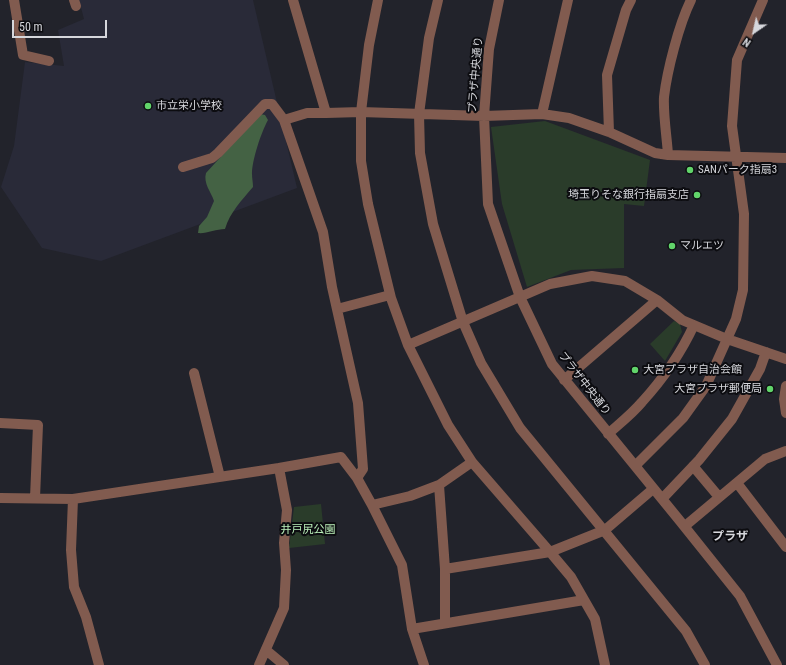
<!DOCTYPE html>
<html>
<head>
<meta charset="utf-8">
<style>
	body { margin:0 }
	#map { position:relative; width:786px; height:665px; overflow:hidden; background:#22232b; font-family:"Roboto Condensed",sans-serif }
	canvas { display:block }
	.north { position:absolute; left:734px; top:12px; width:40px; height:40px; -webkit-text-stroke:3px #0c0c10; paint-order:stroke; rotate:214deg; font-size:11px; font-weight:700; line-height:16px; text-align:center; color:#d6d7dc }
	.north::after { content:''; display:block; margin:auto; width:14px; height:18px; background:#d6d7dc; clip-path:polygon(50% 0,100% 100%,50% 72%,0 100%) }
	.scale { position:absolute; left:12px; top:20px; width:95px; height:18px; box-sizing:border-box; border:2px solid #d6d7dc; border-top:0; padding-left:5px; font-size:12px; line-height:14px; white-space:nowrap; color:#d6d7dc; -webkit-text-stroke:3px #0c0c10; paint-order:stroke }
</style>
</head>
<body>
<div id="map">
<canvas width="786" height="665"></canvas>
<div class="north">N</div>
<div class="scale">50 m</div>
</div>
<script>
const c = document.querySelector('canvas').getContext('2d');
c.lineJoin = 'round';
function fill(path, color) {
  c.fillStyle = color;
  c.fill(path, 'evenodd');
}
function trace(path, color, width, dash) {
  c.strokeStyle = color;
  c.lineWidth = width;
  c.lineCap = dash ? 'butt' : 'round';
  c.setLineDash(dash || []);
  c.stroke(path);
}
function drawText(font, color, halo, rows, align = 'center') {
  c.font = font + ' "Roboto Condensed","Noto Sans JP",sans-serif';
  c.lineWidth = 4;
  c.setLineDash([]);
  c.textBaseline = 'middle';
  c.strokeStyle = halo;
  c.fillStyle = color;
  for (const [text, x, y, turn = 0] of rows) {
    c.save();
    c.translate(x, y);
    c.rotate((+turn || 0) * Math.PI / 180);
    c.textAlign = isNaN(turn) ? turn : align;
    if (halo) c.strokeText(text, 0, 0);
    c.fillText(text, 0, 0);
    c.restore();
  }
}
fill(new Path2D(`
	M79 0H253L297 188 101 261 42 248 1 187 14 146 25 62 64 66 58 30 84 19Z`), '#292a38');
fill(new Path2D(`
	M545 121 650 160 644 206 624 204V268L571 270 527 287 502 204 491 127Z
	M674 321 680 324 682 332 665 361 650 344Z
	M321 504 325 544 289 548 294 507Z`), '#2a3c2a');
fill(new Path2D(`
	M260 114 265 115 268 120C261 133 252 160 252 174 252 178 253 183 253 187 242 200 230 212 225 229 216 229 206 234 198 233L199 226 207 217 214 201C211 192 203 183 206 173Z`), '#446244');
trace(new Path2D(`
	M14 0 23 55 49 61
	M74 0 76 6
	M293 0 326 113
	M378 0 369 45 361 112V161L368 204 391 298 408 345 448 425 472 462 550 552 571 577 595 619 605 665
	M438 0 429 38 419 114 420 153 433 224 463 322 481 363 520 428 686 631 705 665
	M499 0 489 49 484 116 488 204 520 297 552 364 680 521 740 596 777 665
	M542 114 568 0
	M284 120 307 113H326L361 112 484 116 542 114 569 118 609 132 655 153 668 155 786 158
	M609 132 607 75 626 10 631 0
	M668 155C667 138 663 114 664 97 667 71 679 24 691 0
	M183 167 212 158 218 153 265 104H272L284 120 323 232 332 287 358 403 363 469 357 478
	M337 309 390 295
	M408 345 550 284 592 276 625 281 657 300 682 320 727 339 786 359
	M194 373 220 477
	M564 380 657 300
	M786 386 784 399 786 413
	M0 423 38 425 35 498
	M608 434C619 424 632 414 642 402 663 379 681 353 694 325
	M635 466 683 418 706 386 736 319 743 290 744 214 732 126 737 60 763 0
	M693 466 719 497
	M737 483 786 547
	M439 485 445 569V623
	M0 498 73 499 279 468 341 457 357 478 372 505 402 565 412 629 424 665
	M73 499 71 550 74 587 86 617 99 665
	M662 499 699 460 732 419 760 369 766 352
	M372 505 410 496 439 485 472 462
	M685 526 765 459 786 451
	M445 569 550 552 605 530 653 489
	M412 629 584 600
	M266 650 284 665
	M259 665 284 608 286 570 284 543 287 510 279 468`), '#815b4f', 10);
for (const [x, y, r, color] of [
	[148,106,4,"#61d46a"],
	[690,170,4,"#61d46a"],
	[697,195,4,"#61d46a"],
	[672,246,4,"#61d46a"],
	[635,370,4,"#61d46a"],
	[770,389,4,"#61d46a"]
]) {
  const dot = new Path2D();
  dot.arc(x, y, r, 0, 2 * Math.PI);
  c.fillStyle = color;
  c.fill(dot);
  trace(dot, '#0c0c10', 1.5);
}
drawText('11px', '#d6d7dc', '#0c0c10', [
	["プラザ中央通り",476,75,-85],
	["プラザ中央通り",584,384,52]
]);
drawText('11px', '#d6d7dc', '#0c0c10', [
	["市立栄小学校",156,106],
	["SANパーク指扇3",698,170],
	["埼玉りそな銀行指扇支店",689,195,"right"],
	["マルエツ",680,246],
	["大宮プラザ自治会館",643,370],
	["大宮プラザ郵便局",762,389,"right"]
], 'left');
drawText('11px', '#bbf0ba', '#0c0c10', [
	["井戸尻公園",308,530]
]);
drawText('bold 12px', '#d6d7dc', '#0c0c10', [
	["プラザ",730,537]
]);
</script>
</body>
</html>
